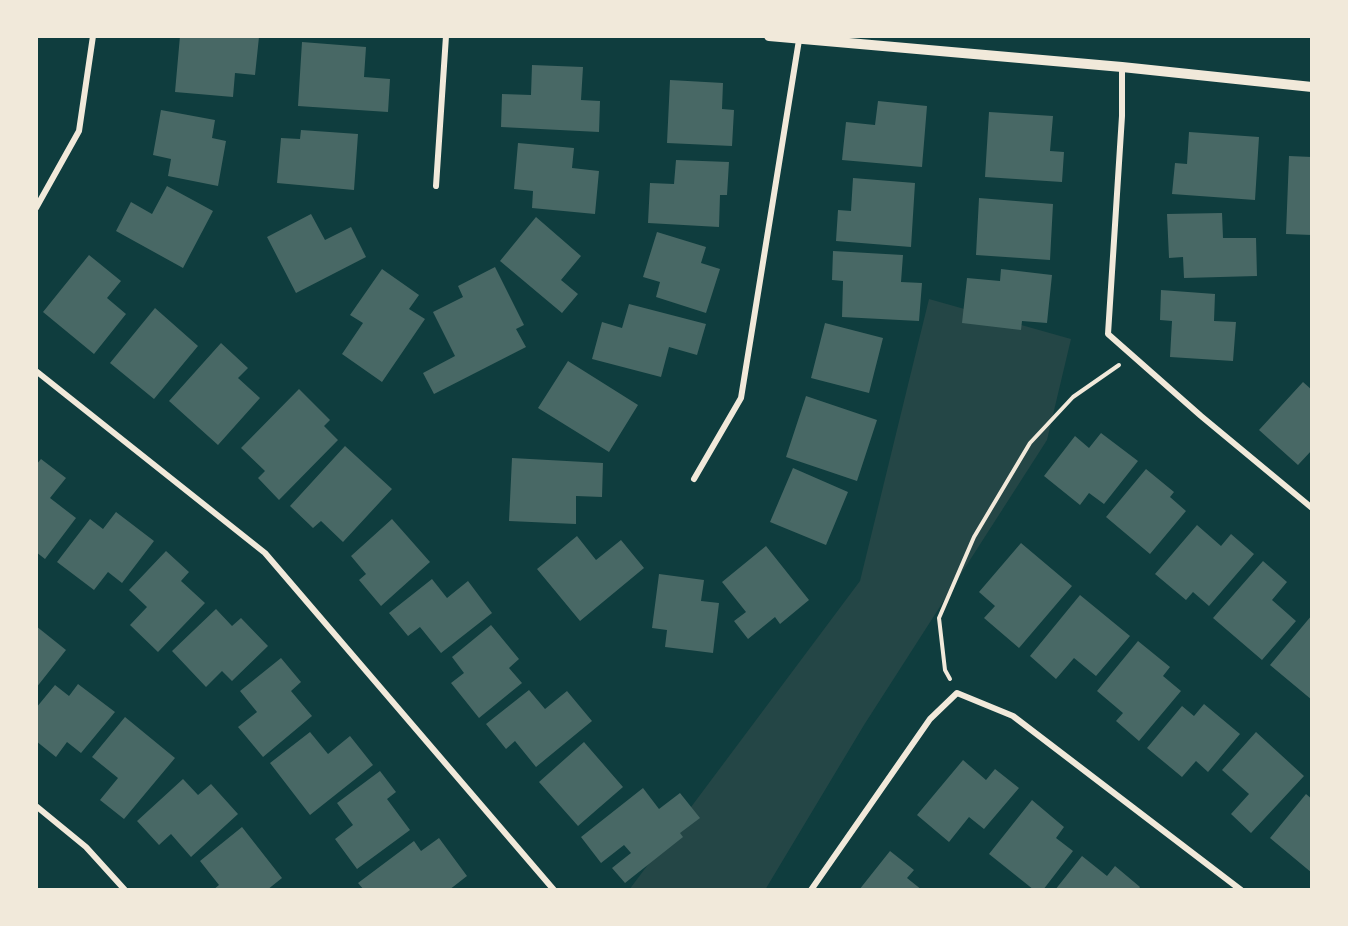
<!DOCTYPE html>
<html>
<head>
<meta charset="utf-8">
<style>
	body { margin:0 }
	#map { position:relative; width:1348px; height:926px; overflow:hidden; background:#0f3d3e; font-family:Roboto,sans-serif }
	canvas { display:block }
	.frame { position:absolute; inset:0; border:38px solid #f1e9da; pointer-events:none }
</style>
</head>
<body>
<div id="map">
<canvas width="1348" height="926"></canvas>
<div class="frame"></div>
</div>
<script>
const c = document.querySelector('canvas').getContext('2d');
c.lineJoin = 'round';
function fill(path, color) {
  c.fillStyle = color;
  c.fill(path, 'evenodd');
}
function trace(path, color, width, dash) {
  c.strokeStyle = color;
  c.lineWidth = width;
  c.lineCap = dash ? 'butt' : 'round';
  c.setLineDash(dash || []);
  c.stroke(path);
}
fill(new Path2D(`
	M929 299 1071 339 1047 440 864 725 765 890H629L860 581Z`), '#244646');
fill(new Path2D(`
	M180 36 259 37 255 75 235 73 233 97 175 92Z
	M302 42 366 47 364 77 390 79 388 112 298 106Z
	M532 65 583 67 581 100 600 101 599 132 501 127 502 94 531 95Z
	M670 80 723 83 722 109 734 110 732 146 667 143Z
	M878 101 927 106 922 167 842 160 846 122 875 125Z
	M161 110 215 120 212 138 226 141 218 186 168 176 171 159 153 155Z
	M989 112 1053 116 1050 151 1064 152 1062 182 985 177Z
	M301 130 358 134 354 190 277 183 281 138 300 139Z
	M1189 132 1259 137 1255 200 1172 194 1175 163 1187 164Z
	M518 143 574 148 572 168 599 171 595 214 532 208 533 191 514 189Z
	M1289 156 1312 157V235L1286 234Z
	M676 160 729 162 727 195H720L719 227 648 223 650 183 674 184Z
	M853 178 915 183 911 247 836 241 838 210 851 211Z
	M167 186 213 211 183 268 116 231 131 202 152 214Z
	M979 198 1053 204 1050 260 976 255Z
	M1222 213 1223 238H1256L1257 276 1184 278 1183 257 1169 258 1167 214Z
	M311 214 325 240 351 227 366 257 296 293 267 237Z
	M536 217 581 256 561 280 578 294 562 313 500 261Z
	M657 232 706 247 701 263 720 269 706 313 656 297 660 282 643 277Z
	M833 251 903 255 901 282 922 283 919 321 842 317 843 281 832 280Z
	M89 255 121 281 107 298 126 314 94 354 43 312Z
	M495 267 524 325 516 329 526 347 434 394 423 373 455 356 433 312 463 297 458 286Z
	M382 269 419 295 409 309 425 319 382 382 342 354 363 323 350 315Z
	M1001 269 1052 275 1047 323 1022 321 1021 330 962 323 967 278 1000 281Z
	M1161 290 1215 294 1214 321 1236 322 1233 361 1170 357 1172 321 1160 320Z
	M629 304 706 324 697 355 669 347 661 377 592 359 602 322 622 328Z
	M155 308 198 346 154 399 110 363Z
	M825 323 883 338 869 393 811 378Z
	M221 343 248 368 238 378 260 398 218 445 169 401Z
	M568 361 638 405 609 452 538 408Z
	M1303 382 1312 390V450L1298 465 1259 430Z
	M299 389 330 420 324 426 338 440 279 500 258 478 265 471 241 448Z
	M806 396 877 420 857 481 786 457Z
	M1101 433 1138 461 1104 504 1089 493 1080 505 1044 476 1075 436 1089 448Z
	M345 446 392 489 343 542 321 521 313 528 290 506Z
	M512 458 603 463 602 497 576 496V524L509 521Z
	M41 459 66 478 50 498 76 518 45 559 36 552V465Z
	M793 468 848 492 826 545 770 522Z
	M1146 469 1174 492 1170 497 1186 511 1150 554 1106 517Z
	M116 512 154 541 122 583 108 572 94 590 57 562 90 519 103 529Z
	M392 519 430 562 381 606 359 580 366 574 351 556Z
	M1197 525 1221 546 1231 534 1254 554 1209 606 1193 592 1186 600 1155 574Z
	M577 536 596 560 621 540 644 568 580 621 537 569Z
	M1021 543 1072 586 1019 648 984 618 995 606 979 592Z
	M766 546 809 600 780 624 775 617 748 639 734 621 746 612 722 582Z
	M166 551 189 572 181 581 205 603 158 652 130 625 147 607 129 590Z
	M1263 561 1287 582 1272 600 1296 621 1262 660 1213 618Z
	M659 574 704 580 701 601 719 603 713 653 665 647 667 630 652 628Z
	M432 579 447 598 468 581 492 613 441 653 420 627 408 636 389 613Z
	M1080 595 1130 636 1096 676 1074 658 1056 679 1030 656Z
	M216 609 232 626 241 618 268 646 232 681 222 671 206 687 172 651Z
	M1312 615V700L1270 665Z
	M491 625 519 659 509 668 522 683 479 718 451 683 464 673 452 657Z
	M36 626 66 650 36 688Z
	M1138 641 1170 667 1163 676 1181 691 1139 741 1116 721 1123 713 1097 691Z
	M281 658 301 682 291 691 312 716 263 757 238 727 257 712 240 691Z
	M78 684 115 712 81 753 67 742 56 757 36 741V708L55 685 69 696Z
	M529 690 545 709 567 691 592 721 536 767 515 741 506 749 486 724Z
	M1204 704 1240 734 1208 772 1196 761 1182 777 1147 748 1182 706 1194 716Z
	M125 717 175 758 124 819 100 800 118 778 92 757Z
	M310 732 328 754 350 736 373 765 310 815 270 763Z
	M1256 732 1304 776 1251 833 1231 814 1249 794 1222 770Z
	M584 742 623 787 578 826 539 782Z
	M963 760 986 780 995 769 1019 788 984 829 969 817 949 842 917 815Z
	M380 771 396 792 387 799 410 830 357 869 335 839 353 825 337 803Z
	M183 779 198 795 211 784 238 814 191 857 171 834 159 845 137 821Z
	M643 788 659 809 680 793 700 818 680 833 683 837 625 883 612 868 631 853 624 845 601 863 581 837Z
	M1306 794 1312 799V873L1270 838Z
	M1032 800 1064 827 1056 838 1073 851 1043 890H1034L989 854Z
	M242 827 282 878 267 890H213L219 885 200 861Z
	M439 838 467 876 449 890H364L358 883 414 841 421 851Z
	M890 851 914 870 907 878 922 890H859Z
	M1082 856 1107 876 1115 866 1140 887 1138 890H1055Z`), '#486865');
trace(new Path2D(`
	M950 679 945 670 939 618 974 537 1030 443 1073 397 1119 365`), '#f1e9da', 4);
trace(new Path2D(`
	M1122 67V116L1108 334 1201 416 1312 508
	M436 186 446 36
	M36 208 79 131 93 36
	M36 371 265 553 554 890
	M694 479 741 398 799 40
	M36 806 86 847 125 890
	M811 890 930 719 957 693 1013 716 1241 890`), '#f1e9da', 6);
trace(new Path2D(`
	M769 36 1122 67 1312 87`), '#f1e9da', 10);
</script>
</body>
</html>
